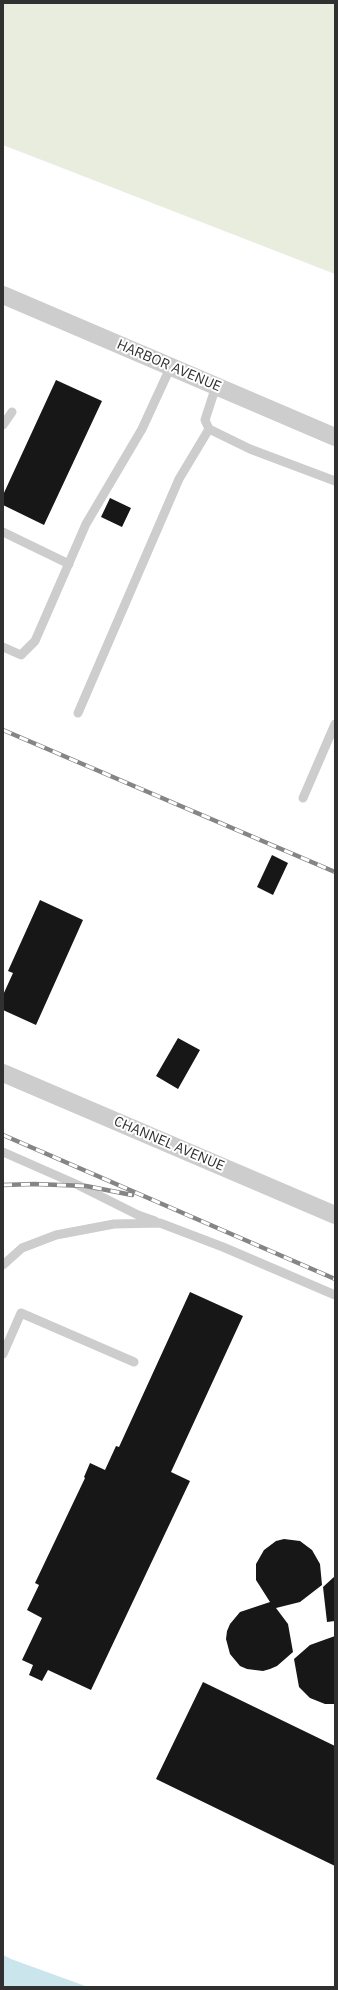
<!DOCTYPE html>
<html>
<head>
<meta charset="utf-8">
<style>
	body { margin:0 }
	#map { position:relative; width:338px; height:1990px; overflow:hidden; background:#fff; font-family:"IBM Plex Sans",sans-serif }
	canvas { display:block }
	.frame { position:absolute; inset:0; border:4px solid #303030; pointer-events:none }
</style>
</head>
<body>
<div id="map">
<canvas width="338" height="1990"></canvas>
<div class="frame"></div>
</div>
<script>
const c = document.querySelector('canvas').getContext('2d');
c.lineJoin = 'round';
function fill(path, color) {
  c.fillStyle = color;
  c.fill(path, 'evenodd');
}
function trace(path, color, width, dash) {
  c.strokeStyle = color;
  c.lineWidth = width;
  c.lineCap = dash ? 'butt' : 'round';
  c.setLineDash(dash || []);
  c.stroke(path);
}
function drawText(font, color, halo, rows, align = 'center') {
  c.font = font + ' "IBM Plex Sans",sans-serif';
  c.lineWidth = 4;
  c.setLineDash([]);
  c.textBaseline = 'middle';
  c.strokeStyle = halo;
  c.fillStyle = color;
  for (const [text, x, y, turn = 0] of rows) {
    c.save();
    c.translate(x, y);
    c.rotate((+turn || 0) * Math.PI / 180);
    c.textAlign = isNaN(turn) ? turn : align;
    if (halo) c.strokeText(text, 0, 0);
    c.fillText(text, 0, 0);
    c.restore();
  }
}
fill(new Path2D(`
	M3 3H335V274L3 145Z`), '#e8edde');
fill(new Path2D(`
	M3 1955 11 1959 88 1987H3Z`), '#cae5ec');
fill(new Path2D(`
	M56 380 102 401 44 525 3 505V495Z
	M110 498 131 508 122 527 101 517Z
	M272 855 288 863 273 895 257 887Z
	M40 900 83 920 36 1025 3 1010V995L13 973 8 971Z
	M178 1038 200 1050 178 1089 156 1076Z
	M190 1292 243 1316 171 1472 190 1481 91 1690 48 1670 42 1681 29 1675 33 1665 22 1660 42 1618 27 1610 39 1585 35 1583 85 1478 84 1477 90 1463 105 1470 116 1446 119 1447Z
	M284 1539 300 1541 312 1550 320 1564 322 1585 300 1602 276 1608 288 1624 293 1652 277 1666 270 1669 263 1671 247 1669 240 1666 230 1654 226 1639 227 1631 230 1624 240 1612 270 1602 256 1580V1564L264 1550 276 1541Z
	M335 1576V1621L327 1622 323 1587Z
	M335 1636V1704H325L310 1698 299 1687 294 1659 310 1645Z
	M203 1682 335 1746V1866L156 1779Z`), '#171717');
trace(new Path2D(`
	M216 386 205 420 209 429 250 449 335 481
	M3 425 12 412
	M3 532 69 564
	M3 647 21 655 35 641 86 524 142 429 171 366
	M78 713 179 479 209 429
	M303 798 335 724
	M3 1152 78 1185 138 1215 155 1221
	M3 1265 22 1248 56 1235 114 1224 160 1223 223 1247 335 1295
	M3 1354 21 1313 134 1362`), '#cdcdcd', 9);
trace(new Path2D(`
	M3 295 335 437
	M3 1073 335 1215`), '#cdcdcd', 18);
const rail = new Path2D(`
	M3 730 335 872
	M3 1135 335 1279
	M3 1185 34 1184 86 1186 132 1195`);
trace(rail, '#858585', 4.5);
trace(rail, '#fff', 3, [9]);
drawText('14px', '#303030', '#fff', [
	["HARBOR AVENUE",169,366,23],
	["CHANNEL AVENUE",169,1144,23]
]);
</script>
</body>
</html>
